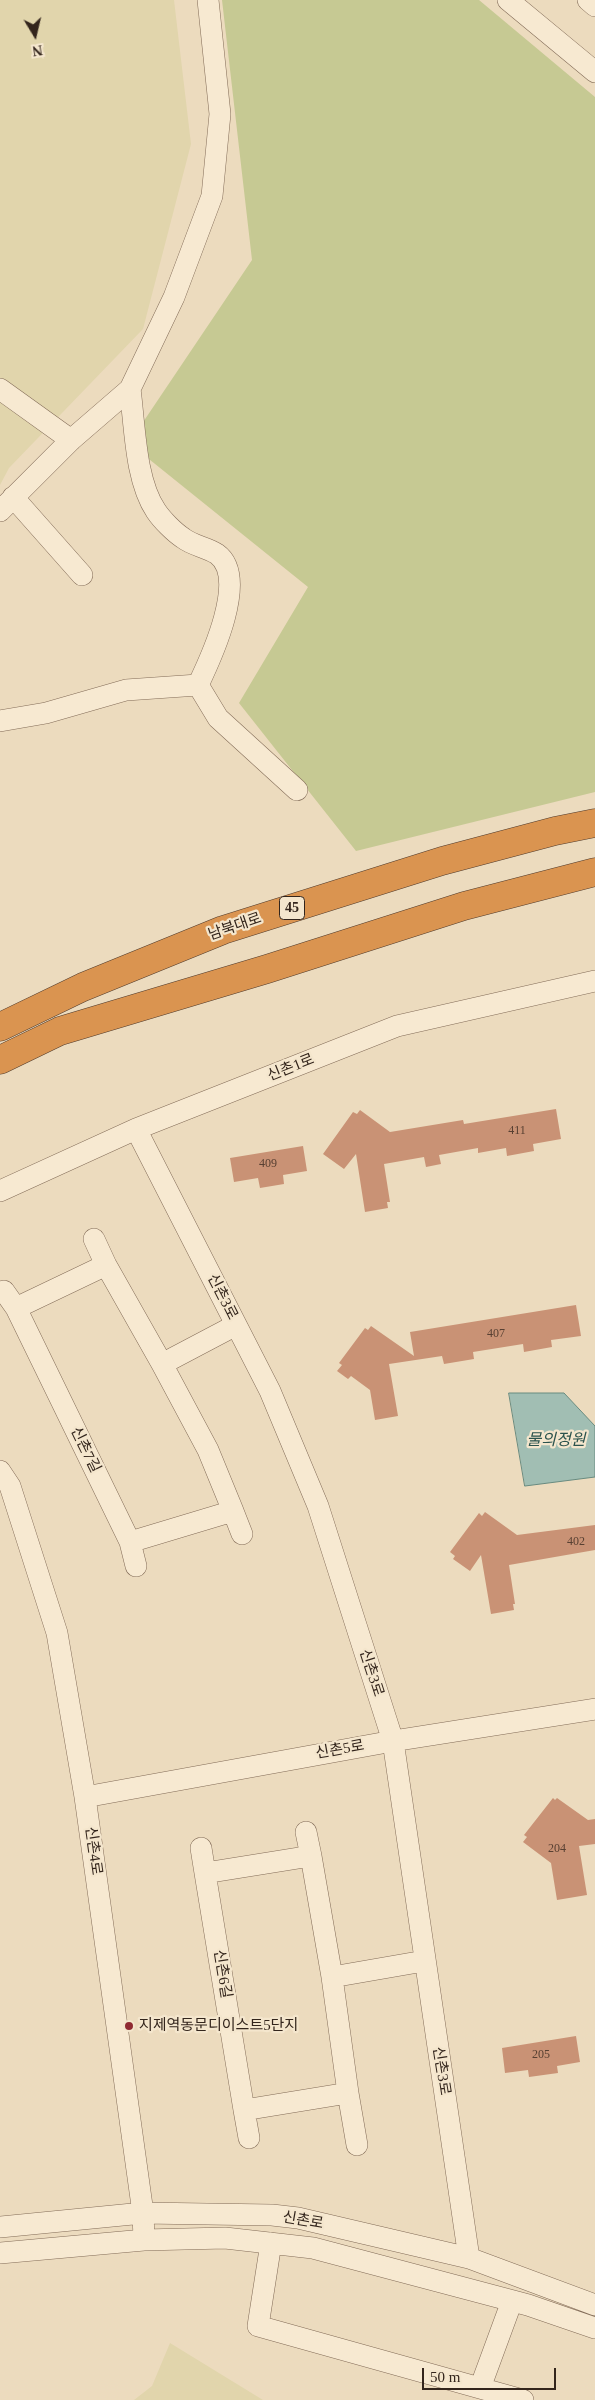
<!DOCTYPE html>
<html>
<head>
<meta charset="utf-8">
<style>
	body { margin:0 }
	#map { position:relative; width:595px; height:2400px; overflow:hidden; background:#ecdbbe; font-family:"Times New Roman",serif }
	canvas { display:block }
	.north { position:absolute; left:10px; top:10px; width:50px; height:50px; -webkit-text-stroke:4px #f4e6cd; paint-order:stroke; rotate:171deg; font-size:14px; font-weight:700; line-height:20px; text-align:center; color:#33251c }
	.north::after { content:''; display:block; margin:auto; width:18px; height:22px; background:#33251c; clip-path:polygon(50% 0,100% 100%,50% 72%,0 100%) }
	.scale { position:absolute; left:422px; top:2368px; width:134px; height:22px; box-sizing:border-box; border:2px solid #33251c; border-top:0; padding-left:6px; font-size:15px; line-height:18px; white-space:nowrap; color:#33251c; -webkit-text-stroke:4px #f4e6cd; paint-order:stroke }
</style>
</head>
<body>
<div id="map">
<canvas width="595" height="2400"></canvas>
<div class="north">N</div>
<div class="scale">50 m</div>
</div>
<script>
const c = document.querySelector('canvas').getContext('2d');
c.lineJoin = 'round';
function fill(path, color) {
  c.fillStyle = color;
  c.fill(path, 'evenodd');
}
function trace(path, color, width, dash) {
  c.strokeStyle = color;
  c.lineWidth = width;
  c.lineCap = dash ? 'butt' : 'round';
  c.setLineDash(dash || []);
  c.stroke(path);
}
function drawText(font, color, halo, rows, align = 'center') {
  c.font = font + ' "Times New Roman","Noto Sans KR",serif';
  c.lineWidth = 4.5;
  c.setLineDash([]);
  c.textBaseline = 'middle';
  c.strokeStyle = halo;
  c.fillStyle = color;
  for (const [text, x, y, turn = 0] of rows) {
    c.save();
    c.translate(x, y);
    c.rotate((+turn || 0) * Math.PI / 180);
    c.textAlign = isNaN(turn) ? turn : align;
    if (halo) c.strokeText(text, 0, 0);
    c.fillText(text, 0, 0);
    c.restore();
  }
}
fill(new Path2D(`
	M0 0H174L191 144 143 329 9 468 0 485Z
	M170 2343 263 2400H134L152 2386Z`), '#e1d5ac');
fill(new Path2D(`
	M222 0H479L595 97V792L356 851 239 703 308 587 129 443 252 260Z`), '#c6c993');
const water = new Path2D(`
	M509 1393H564L595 1426V1477L525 1486Z`);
fill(water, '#a1beb3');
trace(water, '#698b80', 1);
fill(new Path2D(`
	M556 1109 561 1139 533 1144 534 1151 507 1156 506 1148 478 1153V1148L439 1155 441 1164 426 1167 424 1157 384 1164 390 1202H387L388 1208 365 1212 356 1154 344 1169 323 1154 353 1112 357 1114 360 1110 390 1132 463 1120 464 1124Z
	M303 1146 307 1171 283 1175 284 1184 260 1188 258 1178 234 1182 230 1158Z
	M576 1305 581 1336 551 1340 552 1347 524 1352 523 1344 473 1352 474 1359 444 1364 442 1356 389 1364 398 1416 375 1420 370 1390 351 1376 348 1379 337 1371 342 1365 339 1363 365 1328 368 1330 371 1326 414 1356 410 1332Z
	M485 1512 517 1535 595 1525V1550L509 1565 515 1604H513L514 1610 491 1614 481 1555 470 1571 453 1559 455 1556 450 1552 479 1513 482 1516Z
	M553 1798 555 1800 557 1798 588 1820 595 1819V1844L579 1846 587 1895 557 1900 551 1863 523 1842 527 1837 524 1835Z
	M576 2036 580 2062 557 2066 558 2073 529 2077 528 2070 505 2073 502 2048Z`), '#c99275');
const minor = new Path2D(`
	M508 0 595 72
	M588 0 595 6
	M0 389 71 440
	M130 389C135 426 135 480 156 511 162 520 174 532 183 538 193 546 207 547 217 554 249 577 211 658 198 685L218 718 297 790
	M13 497 82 575
	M0 511 71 440 130 389 174 297 212 196 220 114 208 0
	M0 721 46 713 126 690 198 685
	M136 1129 270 1391 318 1506 393 1741 469 2258
	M0 1191 136 1129 397 1026 595 981
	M94 1239 106 1265
	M4 1291 16 1308
	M162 1364 106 1265 16 1308 130 1542 233 1511 208 1450 162 1364 236 1325
	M0 1471 10 1486 57 1633 85 1797 143 2213 144 2240
	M233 1511 242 1534
	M130 1542 136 1566
	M85 1797 393 1741 595 1709
	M306 1832 311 1856
	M201 1848 205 1873
	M332 1977 348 2093 244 2110 205 1873 311 1856 332 1977 424 1961
	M348 2093 357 2145
	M244 2110 249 2138
	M0 2227 143 2213 272 2215 298 2218 469 2258 595 2305
	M271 2243 258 2326 523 2400
	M0 2253 144 2240 225 2238 313 2248 528 2305 595 2328
	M480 2388 512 2301`);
const highway = new Path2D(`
	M0 1027 83 987 223 930 442 861 555 831 595 823
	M0 1060 60 1031 267 969 464 906 595 872`);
trace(minor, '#836c58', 22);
trace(highway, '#513b2c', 29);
trace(minor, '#f7e9d1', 21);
trace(highway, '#da9450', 28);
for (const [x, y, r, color] of [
	[129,2026,5,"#902a32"]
]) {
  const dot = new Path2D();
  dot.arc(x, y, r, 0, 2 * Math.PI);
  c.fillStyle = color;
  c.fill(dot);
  trace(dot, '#f4e6cd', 2);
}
drawText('12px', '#584032', null, [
	["411",517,1131],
	["409",268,1164],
	["407",496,1334],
	["402",576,1542],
	["204",557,1849],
	["205",541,2055]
]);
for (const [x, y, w] of [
	[292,908,25]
]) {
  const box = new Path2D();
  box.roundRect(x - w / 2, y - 11.5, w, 23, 4);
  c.fillStyle = '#f4e6cd';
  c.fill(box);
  trace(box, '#33251c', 1);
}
drawText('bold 14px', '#33251c', null, [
	["45",292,908]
]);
drawText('15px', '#33251c', '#f4e6cd', [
	["남북대로",235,927,-19],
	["신촌1로",291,1068,-22],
	["신촌3로",222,1297,63],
	["신촌7길",85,1450,64],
	["신촌3로",371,1673,72],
	["신촌5로",340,1750,-10],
	["신촌4로",93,1851,82],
	["신촌6길",222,1974,81],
	["신촌3로",441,2071,81],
	["신촌로",303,2221,10]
]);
drawText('15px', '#33251c', '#f4e6cd', [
	["지제역동문디이스트5단지",139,2026]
], 'left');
drawText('italic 16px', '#2b534d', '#f4e6cd', [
	["물의정원",556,1441]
]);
</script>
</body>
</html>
